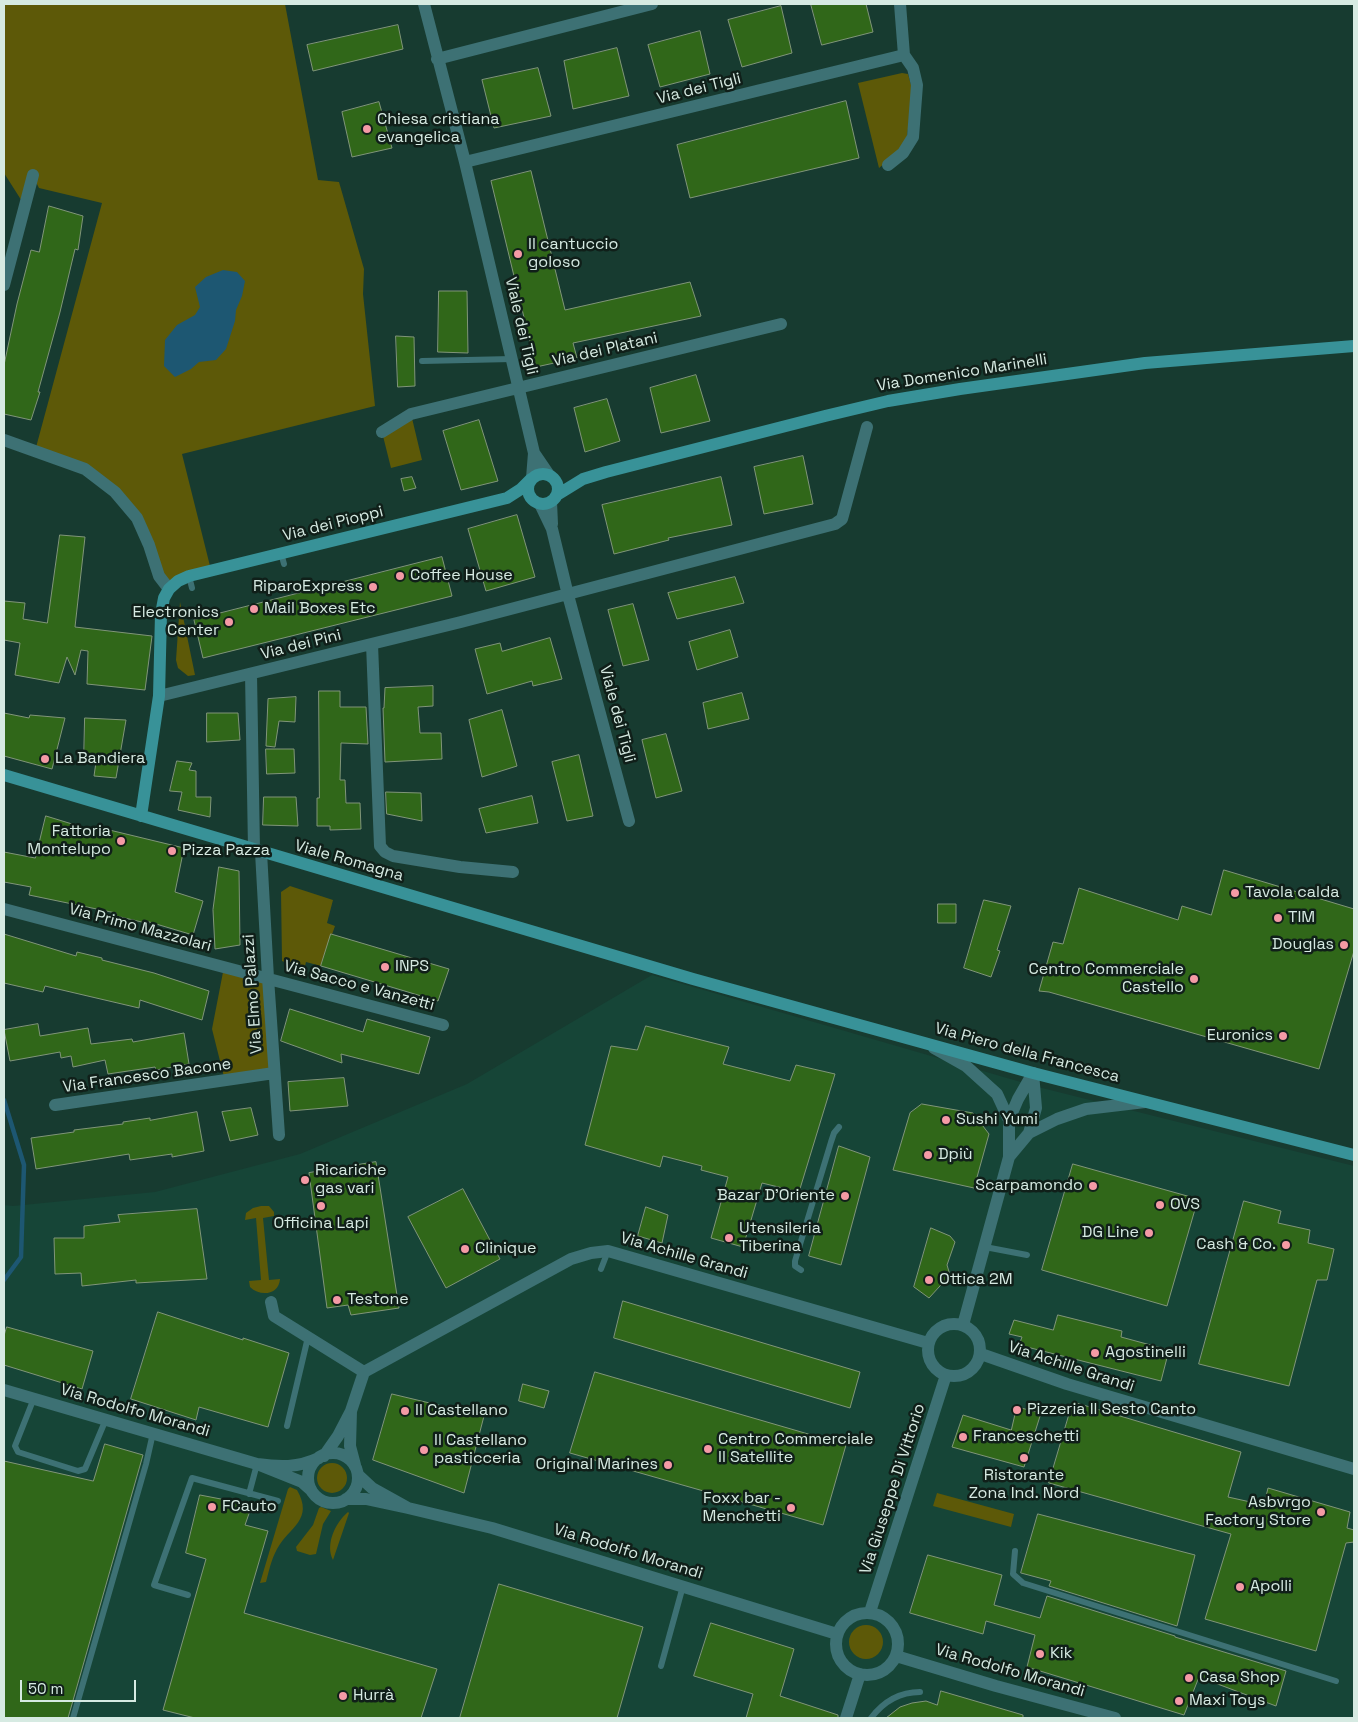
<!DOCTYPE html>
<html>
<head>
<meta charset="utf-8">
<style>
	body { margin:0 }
	#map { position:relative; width:1358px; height:1722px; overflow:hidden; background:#173b30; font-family:"Space Grotesk",sans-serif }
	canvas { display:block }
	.frame { position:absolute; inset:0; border:5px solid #d6eae2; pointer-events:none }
	.scale { position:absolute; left:20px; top:1680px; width:116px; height:22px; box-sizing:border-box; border:2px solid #d6eae2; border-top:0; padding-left:6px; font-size:15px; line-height:18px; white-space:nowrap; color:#d6eae2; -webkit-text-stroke:4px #101f19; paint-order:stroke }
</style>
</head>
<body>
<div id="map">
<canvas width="1358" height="1722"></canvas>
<div class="frame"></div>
<div class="scale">50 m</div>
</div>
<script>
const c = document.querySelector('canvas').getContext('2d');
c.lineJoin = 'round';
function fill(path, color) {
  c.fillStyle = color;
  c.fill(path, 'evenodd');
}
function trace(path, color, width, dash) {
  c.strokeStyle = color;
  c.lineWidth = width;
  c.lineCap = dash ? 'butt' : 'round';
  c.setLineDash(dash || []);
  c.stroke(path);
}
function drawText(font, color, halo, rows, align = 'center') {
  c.font = font + ' "Space Grotesk",sans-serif';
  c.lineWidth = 5;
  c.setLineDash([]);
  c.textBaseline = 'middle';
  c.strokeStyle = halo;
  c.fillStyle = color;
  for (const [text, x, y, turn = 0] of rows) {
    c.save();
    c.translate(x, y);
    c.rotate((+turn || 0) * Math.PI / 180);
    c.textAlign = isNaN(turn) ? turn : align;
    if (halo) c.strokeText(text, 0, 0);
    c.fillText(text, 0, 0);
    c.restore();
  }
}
fill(new Path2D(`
	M652 975 1038 1087 1354 1166V1718H4V1205L13 1206 155 1192 300 1154 467 1084Z`), '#164537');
fill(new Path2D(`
	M4 4H285L318 180 339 182 364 269 363 294 375 406 182 454 211 570 169 589 138 518 85 469 35 451 102 203 39 188 33 176 25 206 4 173Z
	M902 73 908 74 913 92 907 136 900 150 879 168 858 83Z
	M411 414 422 460 391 468 382 432Z
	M180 602 195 675 188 676 178 668 176 660Z
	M290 886 333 900 327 923 335 926 321 966 306 962 304 970 282 961 281 892Z
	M224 967 268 978 274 1073 225 1081 212 1029Z
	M261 1206H269L274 1212V1216L263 1218 269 1280 280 1279C279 1295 260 1297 250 1287L249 1281 261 1280 256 1218 245 1220 246 1213 253 1208Z
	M317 1478a15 15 0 1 1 30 0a15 15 0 1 1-30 0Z
	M290 1487 297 1490C314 1520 290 1526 277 1549 271 1560 269 1571 266 1582L260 1583 288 1489Z
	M937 1493 1014 1514 1011 1527 933 1506Z
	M321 1507 331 1511 323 1524 316 1554 310 1555 297 1551 296 1547 313 1525 319 1508Z
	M348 1512 349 1513 333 1560C325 1545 335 1523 348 1512Z
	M849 1642a17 17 0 1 1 34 0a17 17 0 1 1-34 0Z`), '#5d5908');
fill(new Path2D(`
	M223 270 237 272 245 281 242 296 236 310 235 321 226 349 216 360 199 362 191 369 175 377 164 366 165 340 177 325 195 315 200 307 195 287 206 277Z`), '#1d5772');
trace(new Path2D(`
	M4 1100 24 1165 21 1257 4 1280`), '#1d5772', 4.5);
const building = new Path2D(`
	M811 4H866L873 32 822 45Z
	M781 6 792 53 742 67 728 20Z
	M398 25 403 49 313 71 307 45Z
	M700 31 710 74 660 87 648 45Z
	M617 48 629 96 573 109 564 61Z
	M538 68 551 116 494 128 482 80Z
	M846 101 859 158 690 198 677 145Z
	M379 102 392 148 352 157 342 112Z
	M531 171 565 310 690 282 701 316 573 343 577 358 536 367 491 181Z
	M49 206 83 216 78 250 75 249 60 312 38 392H40L31 420 4 414V365L17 304 31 250 39 252Z
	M439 291H467L468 353 438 352Z
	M396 336 414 337 415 386 398 387Z
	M696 375 710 421 661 433 650 388Z
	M607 399 620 441 585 452 574 408Z
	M479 420 498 481 461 490 443 431Z
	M803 456 813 504 764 514 754 467Z
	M412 477 416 488 404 491 401 479Z
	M721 477 732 525 668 538 669 540 614 554 602 505Z
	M517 515 535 577 486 591 468 529Z
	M60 535 85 537 75 627 152 636 145 690 87 684 88 651 81 650 75 675 67 657 59 683 15 675 20 643 4 640V601L25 603 23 619 47 623Z
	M442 557 452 596 203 658 194 620Z
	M735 577 744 603 677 619 668 593Z
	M633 604 649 660 623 666 608 610Z
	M730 630 738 657 697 670 689 642Z
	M550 638 562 679 533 686 532 681 487 694 475 649 500 643 502 651Z
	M433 686V706L418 707 420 733H441L442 759 385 762 383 708H384L385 688Z
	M319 691H340V707H366L368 744 341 743 340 780H345L346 803H360L361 829 330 830V826H317V798H319Z
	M742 693 749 719 708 729 703 703Z
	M296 697 295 722 279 721 275 747 266 746 268 699Z
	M502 710 517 766 482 777 469 720Z
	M4 713 29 718 30 715 65 718 52 769 4 756Z
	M207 713H238L240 740 207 742Z
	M85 718 126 720 116 778 94 776 96 762 84 761Z
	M666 734 682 791 656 798 642 740Z
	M266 749H294L295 773 267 774Z
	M579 755 593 816 567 821 552 762Z
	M177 761 192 763 189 770 196 771V797H211L210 817 178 810 182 792 170 791Z
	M386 792 421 793 422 821 387 814Z
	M532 796 538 823 486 833 479 809Z
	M264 797H296L298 826 263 825Z
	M46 816 95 831 97 827 184 848 175 892 203 901 193 935 146 921V923L116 916V913L29 895 31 887 4 882V852L35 858Z
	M219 867 239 871 240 945 215 949 213 910Z
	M1224 870 1354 909V951L1319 1069 1049 992 1039 991 1053 942 1063 944 1079 888 1178 920 1182 906 1211 915Z
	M984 900 1011 906 997 950 1000 951 991 977 964 968Z
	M938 904H956V923H938Z
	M4 934 76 956 77 952 102 958V960L154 973 209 991 202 1020 140 1000 139 1008 45 986 43 992 4 983Z
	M331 934 449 969 438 1001 321 966Z
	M290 1009 363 1032 367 1019 430 1037 419 1074 341 1054 342 1063 281 1041Z
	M38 1024 40 1036 88 1028 91 1044 132 1039 133 1042 184 1033 189 1064 156 1070 155 1067 108 1074 105 1060 73 1067 71 1056 61 1058 60 1052 10 1061 4 1030Z
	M646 1026 729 1047 723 1064 790 1081 796 1065 835 1074 799 1192 762 1183 743 1247 711 1238 728 1177 701 1170 702 1166 663 1156 660 1167 585 1145 611 1046 637 1050Z
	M344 1078 348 1106 290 1111 288 1082Z
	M922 1104 973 1113 989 1134 974 1188 893 1170 910 1113Z
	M251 1108 258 1135 230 1141 222 1112Z
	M197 1112 204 1151 172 1157V1154L130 1160 129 1154 36 1169 31 1138 74 1132V1130L123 1124V1122L150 1118V1120Z
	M839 1146 870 1157 841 1265 809 1256Z
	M376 1162 399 1308 351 1315 348 1305 327 1308 309 1173Z
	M1073 1164 1198 1199 1167 1306 1042 1270Z
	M463 1189 500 1259 446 1288 408 1217Z
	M1244 1201 1281 1211 1278 1223 1310 1230 1308 1243 1334 1249 1327 1280H1317L1289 1386 1199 1364Z
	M646 1207 668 1215 662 1243 638 1236Z
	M197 1209 207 1279 136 1283V1280L82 1286 81 1273 55 1274 54 1238H84V1226L120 1222 118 1215Z
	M931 1228 950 1236 955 1242 947 1265 950 1275 929 1298 914 1287Z
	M623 1301 860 1372 850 1408 614 1338Z
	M158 1312 243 1340V1338L289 1353 268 1427 199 1407 196 1420 131 1399Z
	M1058 1315 1122 1331 1121 1337 1169 1350 1161 1381 1019 1345 1022 1337 1009 1334 1014 1320 1053 1330Z
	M7 1327 93 1351 82 1389 4 1365V1336Z
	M595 1372 846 1445 823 1525 570 1453Z
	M523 1384 549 1391 544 1408 519 1401Z
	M392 1394 484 1416 464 1493 373 1460Z
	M1073 1402 1241 1452 1228 1497 1264 1505 1268 1488 1350 1512 1347 1528 1354 1530V1542L1346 1543 1316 1651 1205 1619 1231 1534 1049 1483Z
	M1017 1407 1041 1413 1024 1467 952 1447 963 1415 1011 1430Z
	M105 1444 143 1455 68 1718H4V1461L93 1481Z
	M200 1495 252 1505 245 1525 268 1531 244 1613 437 1669 421 1718H195L163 1710 206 1559 186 1553Z
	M1038 1514 1195 1555 1177 1626 1049 1586 1051 1581 1021 1573Z
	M928 1555 1002 1575 994 1605 1040 1618 1047 1596 1175 1636V1637L1286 1671 1276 1706 1199 1677 1184 1715 1027 1667 1035 1635 986 1621 983 1634 910 1613Z
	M499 1584 643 1627 617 1718H460Z
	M711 1623 794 1649 780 1696 838 1715V1718H746L753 1694 694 1676Z
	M941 1691 1023 1715V1718H886L900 1707 912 1703 926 1701 937 1705Z`);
fill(building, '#306719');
trace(building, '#809579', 1);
trace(new Path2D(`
	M422 361 512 359
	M281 553 284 564
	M189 576 192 588
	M985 1247 1027 1255
	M601 1269 608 1251
	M801 1270 795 1266V1261L831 1142 834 1133 839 1127
	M34 1398 15 1446 18 1452 78 1471 85 1469 106 1419
	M287 1426 308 1337
	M249 1494 257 1464
	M1015 1551 1013 1574 1023 1583 1336 1681
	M188 1595 154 1585 192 1478 278 1501
	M661 1666 683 1586
	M73 1718 146 1464 153 1433
	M871 1718C884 1701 899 1692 920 1692`), '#3d7174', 6);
trace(new Path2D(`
	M424 4 465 162 534 453 532 478
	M437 59 652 4
	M465 162 904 55 900 4
	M888 165 903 153 913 137 917 85 913 68 904 55
	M4 285 33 175
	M382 432 411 414 781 324
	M4 440 85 469 115 492 137 518 149 545 159 576 169 589
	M534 453 549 475
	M551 502 552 524
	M540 504 552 529 568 595 629 821
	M372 644 380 846 385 852 393 856 460 867 513 872
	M251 674 254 849
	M159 696 461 622 835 524 842 519 867 427
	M261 852 268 978 279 1135
	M4 909 443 1025
	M934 1048 966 1066 997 1094 1009 1120V1157L963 1325
	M55 1105 274 1073
	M1009 1120 1018 1099 1033 1073
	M1029 1133 1036 1108 1033 1073
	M1009 1157 1029 1133 1057 1119 1086 1109 1145 1102
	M271 1302 274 1316 364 1372
	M928 1350a26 26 0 1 1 52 0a26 26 0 1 1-52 0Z
	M981 1354 1067 1384 1354 1469
	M4 1390 257 1464
	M351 1411 364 1372 571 1259 591 1253 608 1251 928 1343
	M308 1478a25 25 0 1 1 50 0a25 25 0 1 1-50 0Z
	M324 1456 338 1436 351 1411 350 1446 355 1465
	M311 1490 302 1482 257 1464C279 1467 298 1468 319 1458
	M346 1499H366L408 1508 372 1488 358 1475
	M408 1508 492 1528 837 1634
	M870 1612 946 1375
	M836 1644a31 31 0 1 1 62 0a31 31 0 1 1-62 0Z
	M896 1656 996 1686 1115 1718
	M846 1718 860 1674`), '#3d7174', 12);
trace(new Path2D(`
	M528 489a15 15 0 1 1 30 0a15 15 0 1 1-30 0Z
	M557 495 583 479 606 472 825 416 888 401 960 389 1145 363 1354 346
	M4 775 693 979 1033 1073 1354 1155
	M141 816 159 696 161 614 164 598 169 589 178 581 189 576 507 498 521 489 531 479`), '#389298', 12);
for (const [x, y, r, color] of [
	[367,129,5,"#f49aa5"],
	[518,254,5,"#f49aa5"],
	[400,576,5,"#f49aa5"],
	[373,587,5,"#f49aa5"],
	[254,609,5,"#f49aa5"],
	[229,622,5,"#f49aa5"],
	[45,759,5,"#f49aa5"],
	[121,841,5,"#f49aa5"],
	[172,851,5,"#f49aa5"],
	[1235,893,5,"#f49aa5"],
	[1278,918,5,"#f49aa5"],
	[1344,945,5,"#f49aa5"],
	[385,967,5,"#f49aa5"],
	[1194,979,5,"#f49aa5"],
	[1283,1036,5,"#f49aa5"],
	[946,1120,5,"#f49aa5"],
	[928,1155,5,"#f49aa5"],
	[305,1180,5,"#f49aa5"],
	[1093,1186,5,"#f49aa5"],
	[845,1196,5,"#f49aa5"],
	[1160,1205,5,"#f49aa5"],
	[321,1206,5,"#f49aa5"],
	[1149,1233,5,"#f49aa5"],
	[729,1238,5,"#f49aa5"],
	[1286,1245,5,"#f49aa5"],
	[465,1249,5,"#f49aa5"],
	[929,1280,5,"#f49aa5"],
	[337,1300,5,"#f49aa5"],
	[1095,1353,5,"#f49aa5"],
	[1017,1410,5,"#f49aa5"],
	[405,1411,5,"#f49aa5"],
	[963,1437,5,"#f49aa5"],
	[708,1449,5,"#f49aa5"],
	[424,1450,5,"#f49aa5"],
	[1024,1458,5,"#f49aa5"],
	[668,1465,5,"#f49aa5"],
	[212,1507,5,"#f49aa5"],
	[791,1508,5,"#f49aa5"],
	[1321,1512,5,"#f49aa5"],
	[1240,1587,5,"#f49aa5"],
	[1040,1654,5,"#f49aa5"],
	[1189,1678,5,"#f49aa5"],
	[343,1696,5,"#f49aa5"],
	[1179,1701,5,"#f49aa5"]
]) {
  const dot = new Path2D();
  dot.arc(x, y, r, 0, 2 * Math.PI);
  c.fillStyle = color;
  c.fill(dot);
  trace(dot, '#101f19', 2);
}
drawText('16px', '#d6eae2', '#101f19', [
	["Via dei Tigli",699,89,-14],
	["Viale dei Tigli",521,326,77],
	["Via dei Platani",605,350,-13],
	["Via Domenico Marinelli",962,373,-9],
	["Via dei Pioppi",333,524,-14],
	["Via dei Pini",301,645,-14],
	["Viale dei Tigli",617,714,75],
	["Viale Romagna",349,861,16],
	["Via Primo Mazzolari",140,928,15],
	["Via Sacco e Vanzetti",359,986,15],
	["Via Elmo Palazzi",253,994,-94],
	["Via Piero della Francesca",1027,1053,15],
	["Via Francesco Bacone",147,1076,-8],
	["Via Achille Grandi",684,1256,16],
	["Via Achille Grandi",1071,1367,18],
	["Via Rodolfo Morandi",135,1411,16],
	["Via Giuseppe Di Vittorio",893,1489,-72],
	["Via Rodolfo Morandi",628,1552,17],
	["Via Rodolfo Morandi",1010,1671,16]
]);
drawText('16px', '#d6eae2', '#101f19', [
	["Chiesa cristiana",377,120],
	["evangelica",377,138],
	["Il cantuccio",528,245],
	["goloso",528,263],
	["Coffee House",410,576],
	["RiparoExpress",363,587,"right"],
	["Mail Boxes Etc",264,609],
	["Electronics",219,613,"right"],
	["Center",219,631,"right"],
	["La Bandiera",55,759],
	["Fattoria",111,832,"right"],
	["Montelupo",111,850,"right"],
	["Pizza Pazza",182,851],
	["Tavola calda",1245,893],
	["TIM",1288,918],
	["Douglas",1334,945,"right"],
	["INPS",395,967],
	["Centro Commerciale",1184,970,"right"],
	["Castello",1184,988,"right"],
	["Euronics",1273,1036,"right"],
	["Sushi Yumi",956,1120],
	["Dpiù",938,1155],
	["Ricariche",315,1171],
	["gas vari",315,1189],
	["Scarpamondo",1083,1186,"right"],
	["Bazar D'Oriente",835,1196,"right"],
	["OVS",1170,1205],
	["Officina Lapi",321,1224,"center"],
	["Utensileria",739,1229],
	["Tiberina",739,1247],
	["DG Line",1139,1233,"right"],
	["Cash & Co.",1276,1245,"right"],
	["Clinique",475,1249],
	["Ottica 2M",939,1280],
	["Testone",347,1300],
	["Agostinelli",1105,1353],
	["Pizzeria Il Sesto Canto",1027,1410],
	["Il Castellano",415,1411],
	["Franceschetti",973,1437],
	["Centro Commerciale",718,1440],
	["Il Satellite",718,1458],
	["Il Castellano",434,1441],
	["pasticceria",434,1459],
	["Original Marines",658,1465,"right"],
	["Ristorante",1024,1476,"center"],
	["Zona Ind. Nord",1024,1494,"center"],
	["Foxx bar -",781,1499,"right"],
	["Menchetti",781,1517,"right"],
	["Asbvrgo",1311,1503,"right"],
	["Factory Store",1311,1521,"right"],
	["FCauto",222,1507],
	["Apolli",1250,1587],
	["Kik",1050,1654],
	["Casa Shop",1199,1678],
	["Hurrà",353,1696],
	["Maxi Toys",1189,1701]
], 'left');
</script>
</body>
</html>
